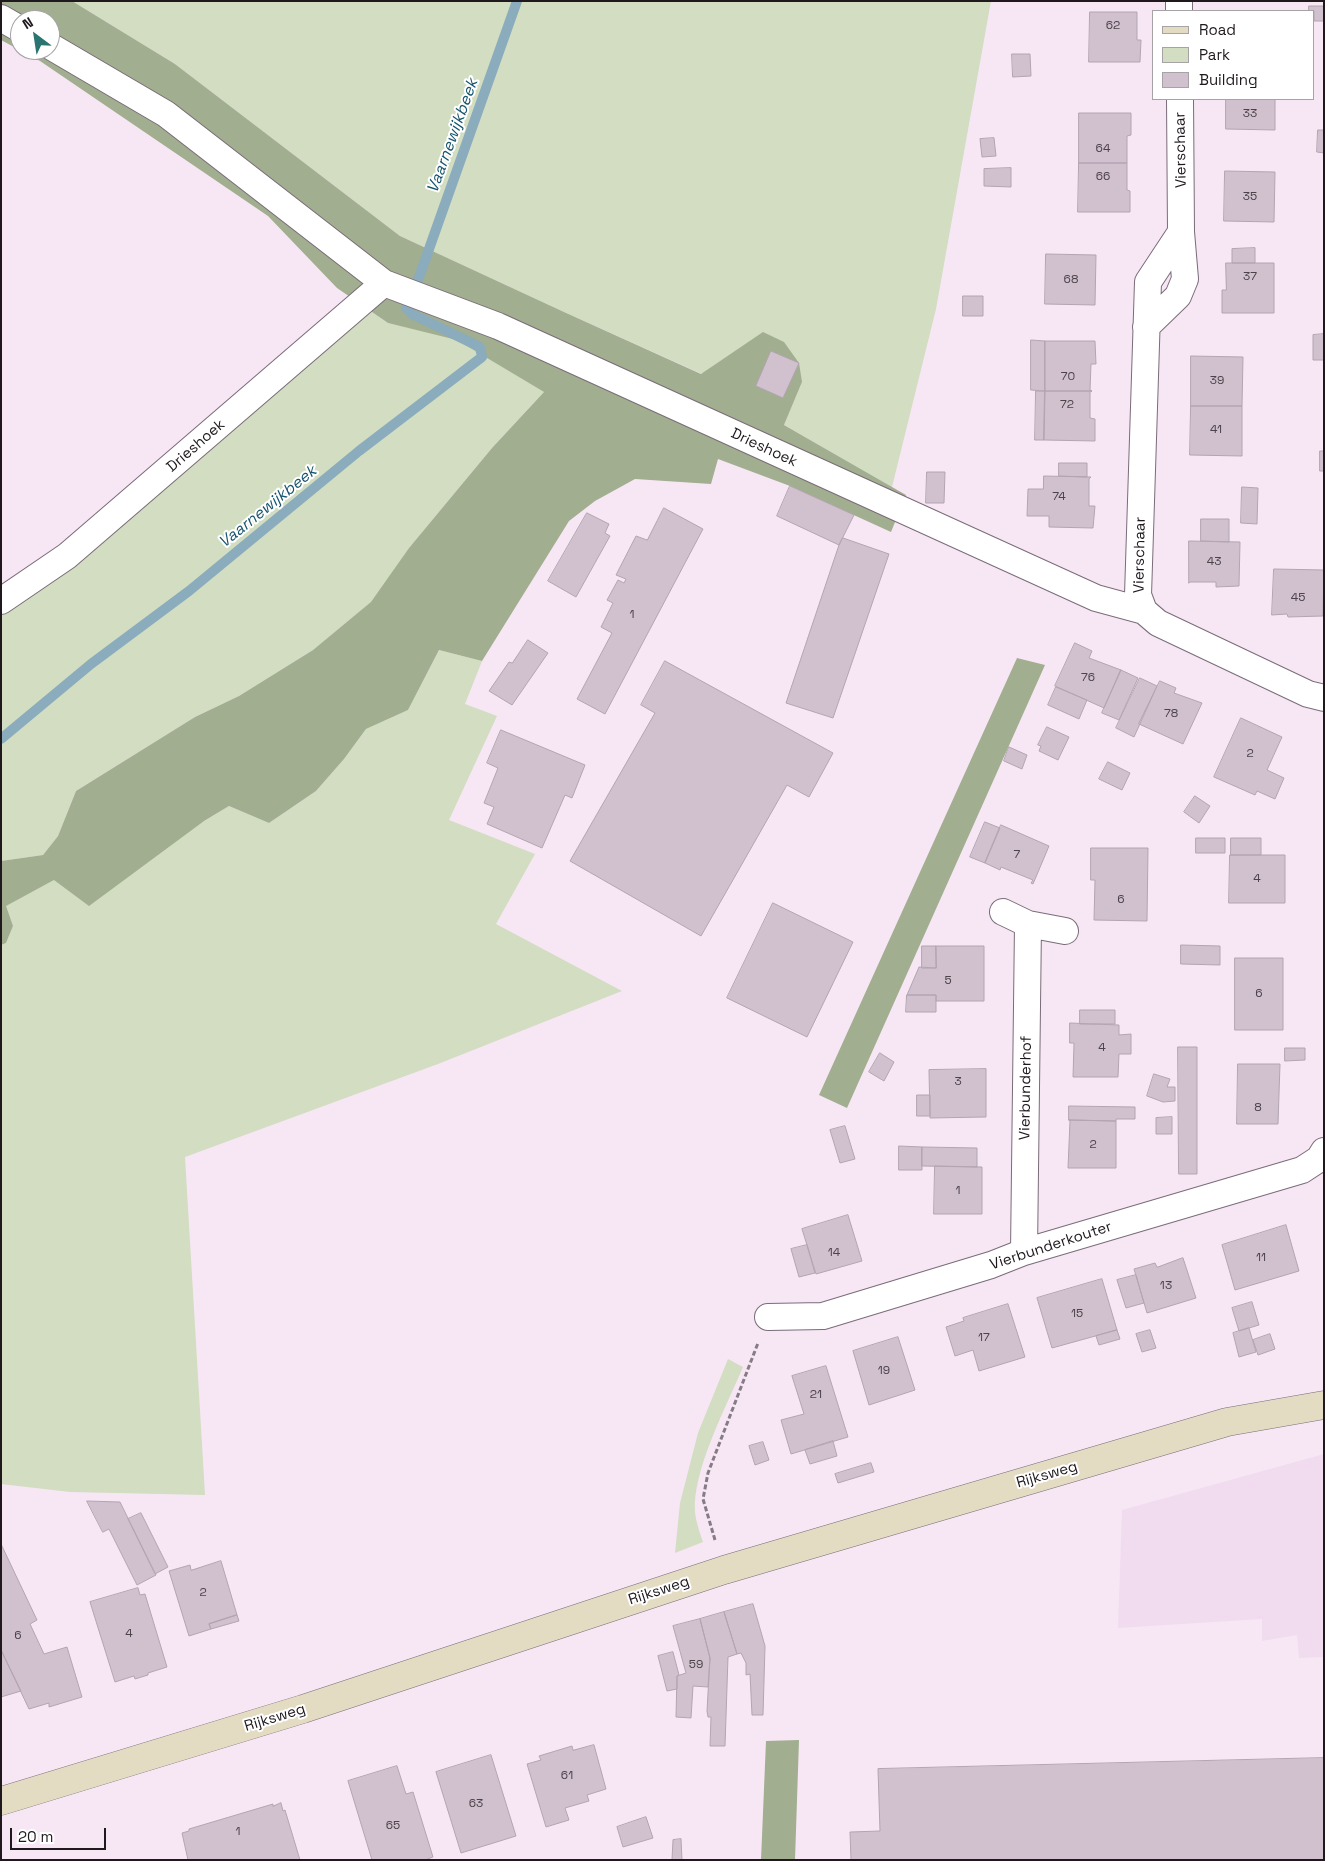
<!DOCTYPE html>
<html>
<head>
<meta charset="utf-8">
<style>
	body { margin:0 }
	#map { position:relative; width:1325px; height:1861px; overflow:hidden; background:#f7e7f5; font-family:"Space Grotesk",sans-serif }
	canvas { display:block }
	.frame { position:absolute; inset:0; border:2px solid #1f191e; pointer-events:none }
	.legend { position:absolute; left:1152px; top:10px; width:162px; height:90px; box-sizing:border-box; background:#fff; border:1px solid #a5a3a5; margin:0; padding:6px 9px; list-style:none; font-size:15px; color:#1f191e }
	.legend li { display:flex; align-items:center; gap:10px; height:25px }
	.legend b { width:25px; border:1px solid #a5a3a5 }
	.north { position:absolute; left:10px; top:10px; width:50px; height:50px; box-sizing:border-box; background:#fff; border:1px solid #a5a3a5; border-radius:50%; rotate:329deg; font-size:14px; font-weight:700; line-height:20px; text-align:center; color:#1f191e }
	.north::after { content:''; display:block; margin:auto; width:18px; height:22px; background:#2a7472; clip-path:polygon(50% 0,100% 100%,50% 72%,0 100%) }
	.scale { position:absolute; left:10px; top:1828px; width:96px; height:22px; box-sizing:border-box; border:2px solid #1f191e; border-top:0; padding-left:6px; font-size:15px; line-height:18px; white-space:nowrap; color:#1f191e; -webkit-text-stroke:4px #fff; paint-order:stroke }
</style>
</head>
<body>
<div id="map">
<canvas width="1325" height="1861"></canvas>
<div class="frame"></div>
<ul class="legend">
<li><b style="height:6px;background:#e3dbc2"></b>Road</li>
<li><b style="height:14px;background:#d2ddc1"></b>Park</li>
<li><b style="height:14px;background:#d1c1cf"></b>Building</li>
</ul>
<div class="north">N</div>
<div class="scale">20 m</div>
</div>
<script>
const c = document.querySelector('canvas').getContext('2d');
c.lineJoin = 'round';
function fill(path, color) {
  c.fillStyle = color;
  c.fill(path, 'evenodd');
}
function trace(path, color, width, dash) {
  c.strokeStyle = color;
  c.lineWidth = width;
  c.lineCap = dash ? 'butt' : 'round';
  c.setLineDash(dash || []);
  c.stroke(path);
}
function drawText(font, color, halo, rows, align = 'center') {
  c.font = font + ' "Space Grotesk",sans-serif';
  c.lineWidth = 4;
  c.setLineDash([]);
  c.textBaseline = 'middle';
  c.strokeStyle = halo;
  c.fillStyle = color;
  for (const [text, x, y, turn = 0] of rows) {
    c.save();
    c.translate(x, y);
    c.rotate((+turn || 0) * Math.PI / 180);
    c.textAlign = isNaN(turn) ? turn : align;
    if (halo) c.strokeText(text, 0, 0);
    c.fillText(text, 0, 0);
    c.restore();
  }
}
fill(new Path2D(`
	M1324 1454V1657L1299 1658 1297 1635 1262 1641V1619L1118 1628 1122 1510Z`), '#f1dbef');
fill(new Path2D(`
	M72 1H991L936 309 892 487 784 425 802 382 702 374 564 312 400 236 175 64Z
	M369 310 388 323 457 339 544 392 492 448 409 548 372 602 313 650 239 696 195 717 76 791 58 836 43 855 1 861V610Z
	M439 650 482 661 465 704 497 716 449 820 535 854 496 924 622 991 438 1064 185 1157 205 1495 70 1492 1 1484V945L6 943 13 926 5 906 54 880 204 821 229 806 269 823 316 791 344 759 366 729 408 710Z
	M728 1359 743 1367C727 1405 692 1471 695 1512 696 1522 700 1533 703 1542L675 1553 680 1503 698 1433Z`), '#d2ddc1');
fill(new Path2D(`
	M1 1H72L175 64 400 236 564 312 701 374 763 332 784 342 799 363 802 382 784 425 906 495 891 532 790 486 718 459 711 484 635 479 595 501 569 521 482 661 439 650 408 710 366 729 344 759 316 791 269 823 229 806 204 821 89 906 54 880 6 906 13 926 6 943 1 945V861L43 855 58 836 76 791 195 717 239 696 313 650 371 602 409 548 492 448 544 392 457 340 388 323 337 288 268 216 40 61 1 40ZM20 20H50V50H20Z
	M1017 658 1045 665 847 1108 819 1095Z
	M799 1740 795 1860H761L766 1741Z`), '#a1ae8f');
trace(new Path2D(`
	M418 280 517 1
	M1 739 91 664 189 591 359 451 482 357 480 347 412 314 406 308`), '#8aacbd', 10);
const building = new Path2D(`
	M1309 6H1324V21H1314V11H1309Z
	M1090 12H1137V40H1141L1140 62H1089Z
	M1012 54H1030L1031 76 1013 77Z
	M1226 99H1275V130L1226 129Z
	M1079 113H1131V135L1127 136V163H1079Z
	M1318 130H1324V153L1317 152Z
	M994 138 996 156 982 157 980 139Z
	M1079 163H1127V190L1130 191V212H1078Z
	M1011 168V187L984 186V169Z
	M1225 171 1275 172 1274 222 1224 221Z
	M1255 248V263H1232V249Z
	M1046 254 1096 255 1095 305 1045 304Z
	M1226 263H1274V313H1222V290H1226Z
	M963 296H983V316H963Z
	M1324 334V360H1313V335Z
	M1031 340 1045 341V391L1031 390Z
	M1045 341H1095L1096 364H1091L1090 390 1092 391H1045Z
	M771 351 799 363 783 398 756 386Z
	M1191 356 1243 357 1242 406H1191Z
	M1036 391H1045L1044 440H1035Z
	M1045 391H1092L1090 392V418L1095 419V441L1044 440Z
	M1191 406H1242V456L1190 455Z
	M1320 451H1324V471H1320Z
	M1059 463H1087V477L1059 476Z
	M927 472H945L944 503H926Z
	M1044 476 1091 477 1089 479V506H1095L1093 528 1049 527V516H1027L1028 489H1043Z
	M790 486 854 515 839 545 777 516Z
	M1242 487 1258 488 1257 524 1241 523Z
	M664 508 703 529 605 714 577 699 612 633 601 627 613 603 607 600 618 580 624 583 626 579 616 575 636 536 647 540Z
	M587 513 609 524 605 533 610 536 576 597 548 581Z
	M1201 519H1229V542L1201 541Z
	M843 538 889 554 833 718 786 703 839 545Z
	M1189 541 1240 542 1239 586 1216 587V582H1190L1189 583Z
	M1274 569 1324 570 1323 616 1288 617 1287 614 1272 615Z
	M528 640 548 653 512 705 489 691 509 662 512 663Z
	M1075 643 1092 651 1089 658 1121 670 1104 708 1055 686Z
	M665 661 833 753 809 797 787 785 701 936 570 861 655 713 641 705Z
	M1121 670 1138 678 1119 720 1102 713Z
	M1140 678 1157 686 1134 737 1116 728Z
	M1160 681 1176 688 1174 693 1202 703 1183 744 1139 724Z
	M1056 687 1087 700 1079 719 1048 705Z
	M1241 718 1282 737 1267 770 1284 778 1275 799 1257 791 1255 795 1214 777Z
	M1047 727 1069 737 1058 760 1039 751 1041 746 1038 745Z
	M501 730 585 765 572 798 565 795 542 848 487 824 494 807 484 803 498 768 487 763Z
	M1009 747 1027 755 1022 769 1004 761Z
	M1108 762 1130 773 1122 790 1099 779Z
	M1195 796 1210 806 1199 823 1184 812Z
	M985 822 1000 828 985 863 970 857Z
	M1001 825 1049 846 1033 884 1031 883 1033 880 1001 867 1000 870 985 863Z
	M1196 838H1225V853H1196Z
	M1231 838H1261V855H1231Z
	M1091 848H1148L1147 921 1094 920 1095 880H1091Z
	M1230 855H1285V903H1229Z
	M773 903 853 942 807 1037 727 998Z
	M1181 945 1220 946V965L1181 964Z
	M922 946H936V968H922Z
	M936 946H984V1001H936V995H907L919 967 936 968Z
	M1235 958H1283V1030H1235Z
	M907 995H936V1012H906Z
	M1080 1010H1115V1024H1080Z
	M1070 1023 1119 1025V1035L1131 1034V1054H1119L1118 1077H1073L1074 1043H1070Z
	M1178 1047H1197V1174H1179Z
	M1285 1048H1305V1060L1285 1061Z
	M880 1053 894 1062 884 1081 869 1072Z
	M1238 1064H1280L1278 1124H1237Z
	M986 1069V1117L930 1118 929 1070Z
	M1154 1074 1170 1079 1167 1087H1175V1101L1163 1102 1147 1096Z
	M917 1095H930V1116H917Z
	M1069 1106 1135 1107V1119H1116V1121L1069 1120Z
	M1172 1117V1134H1156V1118Z
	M1069 1120 1116 1121V1168H1068L1070 1121Z
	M845 1126 855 1159 840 1163 830 1130Z
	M899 1146 922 1147V1170H899Z
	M922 1147 977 1148V1167L922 1166Z
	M935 1166 982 1167V1214H934Z
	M848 1215 862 1261 816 1274 802 1229Z
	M1286 1225 1299 1271 1235 1290 1222 1245Z
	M807 1245 815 1273 799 1277 791 1249Z
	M1183 1258 1196 1298 1147 1313 1134 1269 1155 1263 1157 1267Z
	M1136 1275 1144 1303 1126 1308 1117 1280Z
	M1102 1279 1117 1330 1052 1348 1037 1298Z
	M1252 1302 1259 1325 1239 1331 1232 1308Z
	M1008 1304 1025 1357 979 1371 973 1350 955 1356 946 1327 964 1321 963 1318Z
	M1249 1328 1256 1352 1239 1357 1233 1333Z
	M1117 1330 1120 1339 1099 1345 1096 1336Z
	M1150 1330 1156 1348 1142 1352 1136 1334Z
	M1270 1334 1275 1349 1258 1355 1253 1340Z
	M898 1337 915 1390 869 1405 853 1351Z
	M826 1366 848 1437 791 1454 781 1420 804 1414 792 1376Z
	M833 1441 837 1456 810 1464 805 1450Z
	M763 1442 769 1460 755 1465 749 1446Z
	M871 1463 874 1472 838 1483 835 1474Z
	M87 1501 120 1502 156 1575 137 1585 109 1529 103 1532Z
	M141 1513 168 1567 155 1574 128 1519Z
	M1 1544 37 1620 30 1624 44 1654 67 1647 82 1697 49 1707V1703L29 1709 1 1650Z
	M221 1561 237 1615 209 1624 211 1629 189 1636 169 1571 190 1565 191 1570Z
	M138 1588 140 1595 145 1594 167 1667 148 1673V1675L135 1679 134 1676 115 1682 90 1602Z
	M753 1604 765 1646 763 1715H752L750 1674 746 1675V1663L741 1653 737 1654 724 1612Z
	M724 1612 737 1654 728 1657 725 1746H710L711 1717H708L707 1711 710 1658 700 1619Z
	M237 1615 239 1621 211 1629 209 1624Z
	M700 1619 710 1658 708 1687 693 1686 691 1718 676 1717 677 1676 686 1673 673 1626Z
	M1 1650 21 1691 1 1697Z
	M673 1652 679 1675 677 1676V1689L667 1691 658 1656Z
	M594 1745 606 1789 587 1795 589 1801 565 1808 569 1820 546 1827 527 1764 541 1760 539 1756 572 1746 573 1750Z
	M491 1755 516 1836 461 1853 436 1772Z
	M1324 1758V1860H851L850 1832 880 1831 878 1769Z
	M397 1766 406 1794 413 1792 433 1857 425 1860H372L348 1781Z
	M281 1803 283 1811 285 1810 300 1860H188L182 1833 189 1831V1829L273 1804V1806Z
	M646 1817 653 1838 623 1847 617 1827Z
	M681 1839 682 1860H672L673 1840Z`);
fill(building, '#d1c1cf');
trace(building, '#b3a4b2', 1);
const minor = new Path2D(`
	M1179 1V11
	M1 18 20 29
	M1180 99 1181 232 1148 282 1138 595 1144 611 1158 623 1308 694 1324 698
	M384 283 498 326 1096 598 1144 611
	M1146 327 1178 296 1185 279 1181 232
	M1 601 67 556 384 283 166 114 50 46
	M1003 912 1028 924 1065 931
	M1024 1252 1028 924
	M768 1317 823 1316 991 1265 1024 1252 1302 1170 1319 1159 1324 1151`);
const secondary = new Path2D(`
	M1 1801 303 1709 724 1570 1227 1422 1324 1405`);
trace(minor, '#7a6c79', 28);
trace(secondary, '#7a6c79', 29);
trace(new Path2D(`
	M715 1540 703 1499 708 1473 758 1343`), '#877c86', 3, [5, 2.5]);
trace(minor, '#fff', 26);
trace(secondary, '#e3dbc2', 28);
drawText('12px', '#4c434a', null, [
	["62",1113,26],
	["33",1250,114],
	["64",1103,149],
	["66",1103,177],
	["35",1250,197],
	["37",1250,277],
	["68",1071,280],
	["70",1068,377],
	["39",1217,381],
	["72",1067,405],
	["41",1216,430],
	["74",1059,497],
	["43",1214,562],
	["45",1298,598],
	["1",632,615],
	["76",1088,678],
	["78",1171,714],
	["2",1250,754],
	["7",1017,855],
	["4",1257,879],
	["6",1121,900],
	["5",948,981],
	["6",1259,994],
	["4",1102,1048],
	["3",958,1082],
	["8",1258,1108],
	["2",1093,1145],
	["1",958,1191],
	["14",834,1253],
	["11",1261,1258],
	["13",1166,1286],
	["15",1077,1314],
	["17",984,1338],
	["19",884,1371],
	["21",816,1395],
	["2",203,1593],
	["4",129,1634],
	["6",18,1636],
	["59",696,1665],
	["61",567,1776],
	["63",476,1804],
	["65",393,1826],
	["1",238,1832]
]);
drawText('15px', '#1f191e', '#fff', [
	["Vierschaar",1181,150,-91],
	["Drieshoek",196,446,-41],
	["Drieshoek",764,448,25],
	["Vierschaar",1140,555,-89],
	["Vierbunderhof",1026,1088,-89],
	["Vierbunderkouter",1051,1246,-18],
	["Rijksweg",1047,1475,-16],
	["Rijksweg",659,1591,-18],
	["Rijksweg",275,1718,-17]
]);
drawText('italic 16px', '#16546e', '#fff', [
	["Vaarnewijkbeek",453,136,-70],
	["Vaarnewijkbeek",268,507,-39]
]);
</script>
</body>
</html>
